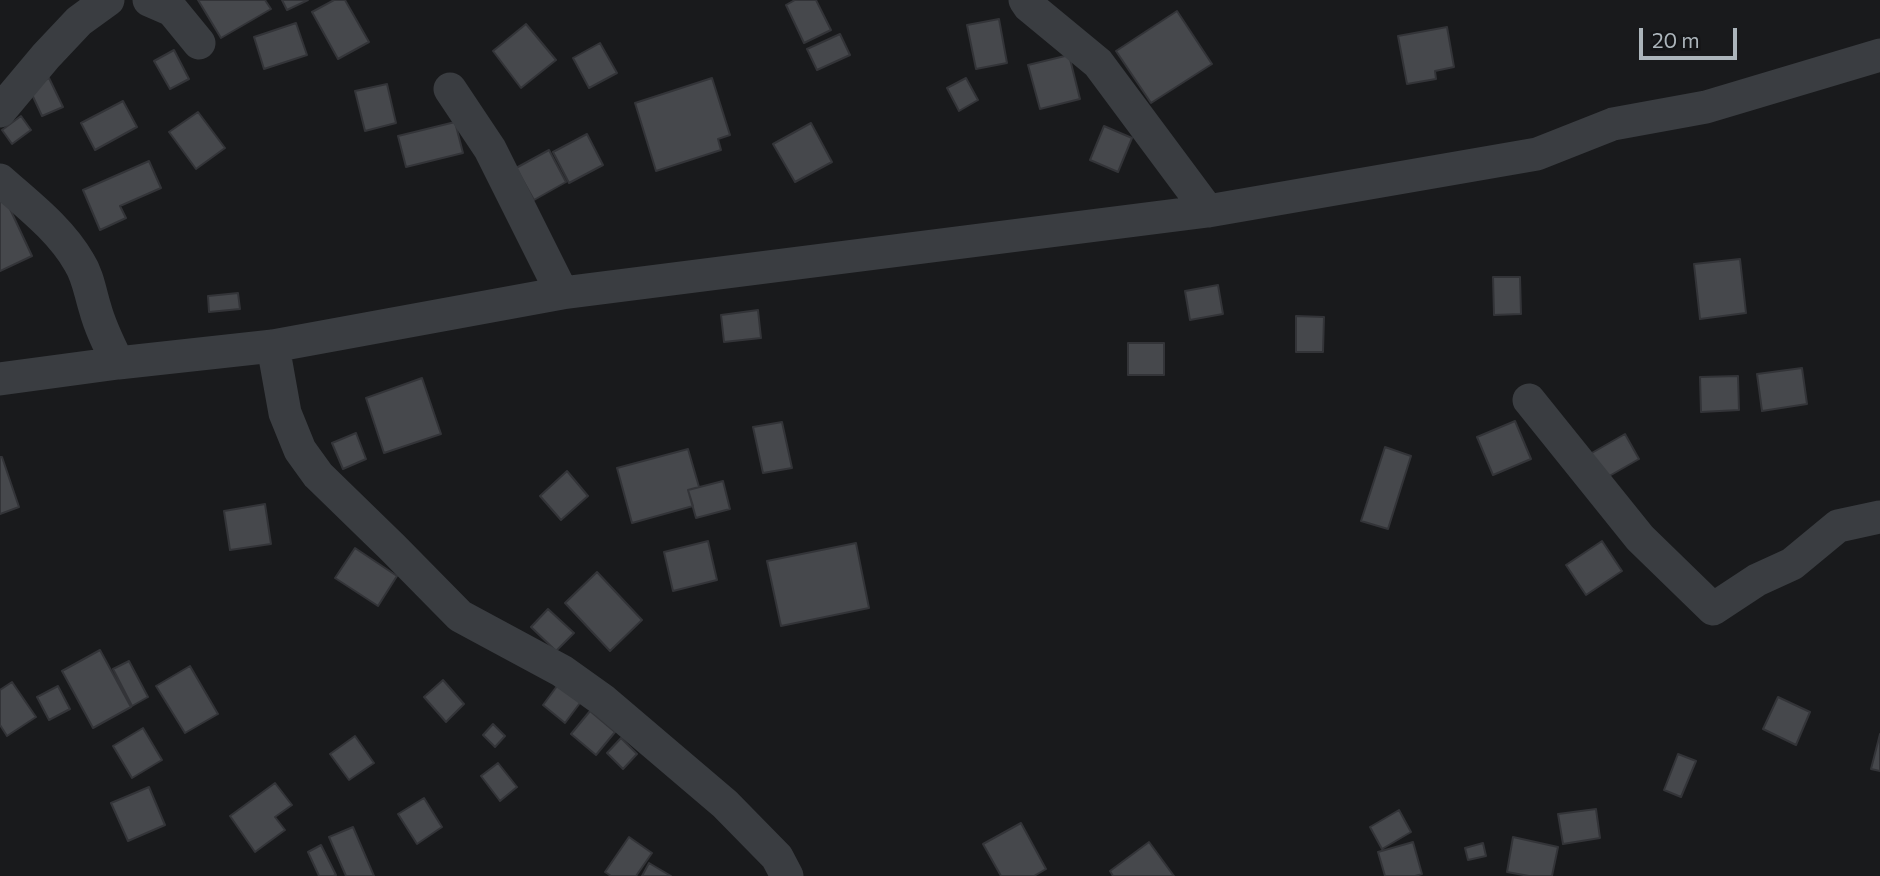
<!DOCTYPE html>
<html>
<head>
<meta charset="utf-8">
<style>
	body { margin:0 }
	#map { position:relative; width:1880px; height:876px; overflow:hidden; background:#191a1c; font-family:Commissioner,sans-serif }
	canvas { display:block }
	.scale { position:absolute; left:1639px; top:28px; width:98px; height:32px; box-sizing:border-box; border:4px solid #acb5bb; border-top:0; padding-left:9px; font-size:21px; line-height:24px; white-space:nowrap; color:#acb5bb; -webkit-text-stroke:5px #141517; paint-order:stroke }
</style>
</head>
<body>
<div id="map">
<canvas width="1880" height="876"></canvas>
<div class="scale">20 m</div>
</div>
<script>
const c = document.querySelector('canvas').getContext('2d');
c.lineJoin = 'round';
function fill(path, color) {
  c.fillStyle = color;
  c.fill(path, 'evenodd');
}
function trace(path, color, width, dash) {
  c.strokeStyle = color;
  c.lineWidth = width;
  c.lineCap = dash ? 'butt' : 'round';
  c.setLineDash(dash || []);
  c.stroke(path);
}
const building = new Path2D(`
	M198 0H265L271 9 221 38Z
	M282 0H308L287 10Z
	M334 0H345L369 42 338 59 312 12Z
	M795 0H816L831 30 804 43 786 5Z
	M1177 11 1212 64 1151 103 1116 51Z
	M999 19 1007 63 976 69 967 25Z
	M296 23 307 55 264 69 254 37Z
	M526 24 556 60 521 88 493 51Z
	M1447 27 1454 67 1435 71 1436 79 1407 84 1398 36Z
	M840 34 850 55 817 70 807 49Z
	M600 43 617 73 589 88 573 58Z
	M174 50 189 79 170 89 154 61Z
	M1069 55 1080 99 1040 109 1028 65Z
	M49 78 63 107 42 116 29 88Z
	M712 78 730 135 718 139 721 150 656 171 635 103Z
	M966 78 978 100 959 111 947 88Z
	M387 84 396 123 365 131 355 91Z
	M123 101 137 127 95 150 81 123Z
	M198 112 225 148 196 169 169 132Z
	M21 116 31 130 12 144 2 130Z
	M455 122 463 153 406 167 398 136Z
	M811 123 832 162 795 182 773 144Z
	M1104 126 1132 138 1118 172 1090 160Z
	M587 134 603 165 569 183 553 152Z
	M549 150 566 182 534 200 516 168Z
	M149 161 161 188 120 206 126 218 100 230 83 190Z
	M3 194 32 256 0 271V195Z
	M1740 259 1746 313 1700 319 1694 264Z
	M1493 277H1520L1521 314 1494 315Z
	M1218 285 1223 314 1190 320 1185 291Z
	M238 293 240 309 209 312 208 296Z
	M758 310 761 338 724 342 721 315Z
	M1296 316 1324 317 1323 352H1296Z
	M1128 343H1164V375H1128Z
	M1802 368 1807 404 1762 411 1757 374Z
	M1738 376 1739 410 1701 412 1700 377Z
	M422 378 441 434 384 453 366 398Z
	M1515 421 1531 459 1493 475 1477 437Z
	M782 422 792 468 763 473 753 427Z
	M356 433 366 459 343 469 332 443Z
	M1625 434 1639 459 1604 479 1590 454Z
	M1385 447 1411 456 1388 529 1361 521Z
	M688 449 699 487 688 490 693 506 632 523 617 468Z
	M0 457H2L19 507 0 514Z
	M567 471 588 496 561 520 540 496Z
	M723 481 730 509 696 518 688 490Z
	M265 504 271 544 230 550 224 511Z
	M708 541 717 580 673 591 664 552Z
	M1602 541 1622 571 1586 595 1566 565Z
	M856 543 869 608 781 626 767 561Z
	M355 548 397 576 378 606 335 578Z
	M597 572 642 620 610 651 565 603Z
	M548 609 574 633 556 651 531 627Z
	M100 650 131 707 93 728 62 671Z
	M129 661 148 697 132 706 113 669Z
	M190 666 218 714 185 733 156 686Z
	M443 680 464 704 446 722 424 697Z
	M12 682 36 717 7 736 0 725V690Z
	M560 682 583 699 565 723 543 705Z
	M58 686 70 709 49 720 37 697Z
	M1778 697 1810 712 1796 745 1763 729Z
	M590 711 615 732 596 755 571 734Z
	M493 724 505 736 495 747 483 735Z
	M143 728 162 760 132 778 113 746Z
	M1880 734V771L1871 769Z
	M355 736 374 763 349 780 330 754Z
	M621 738 637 754 623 769 607 753Z
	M1678 754 1696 761 1681 797 1664 790Z
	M498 763 517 787 500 801 481 776Z
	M275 783 292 805 275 817 285 830 255 852 230 816Z
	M149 787 165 825 128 841 111 803Z
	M424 798 442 827 417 844 398 814Z
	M1596 809 1600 838 1563 844 1558 814Z
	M1399 810 1411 832 1382 849 1370 827Z
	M1021 823 1046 869 1034 876H1001L983 844Z
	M353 827 374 876H346L329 837Z
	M629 837 652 853 636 876H611L605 872Z
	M1513 837 1558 847 1552 876H1529L1507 872Z
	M1149 842 1174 876H1113L1110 871Z
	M1413 842 1422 874 1415 876H1385L1378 852Z
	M1483 843 1486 856 1468 860 1465 848Z
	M321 845 336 875 333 876H319L308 852Z
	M649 863 671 876H642Z`);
fill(building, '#46484c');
trace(building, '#333438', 2);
trace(new Path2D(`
	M149 0 172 10 199 43
	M1025 0 1029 6 1098 63 1208 211
	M450 89 490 149 562 293
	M0 111 46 56 79 21 108 0
	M0 180C28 205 60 229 79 262 88 276 90 292 95 308 100 327 109 345 118 363
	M273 346 285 413 300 450 318 475 393 548 460 616 562 671 604 701 725 804 777 857 787 876
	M0 379 118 363 273 346 562 293 1208 211 1537 154 1613 124 1706 107 1880 55
	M1529 400 1640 538 1713 609 1757 580 1792 564 1838 526 1880 517`), '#3a3d41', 33);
</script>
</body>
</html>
